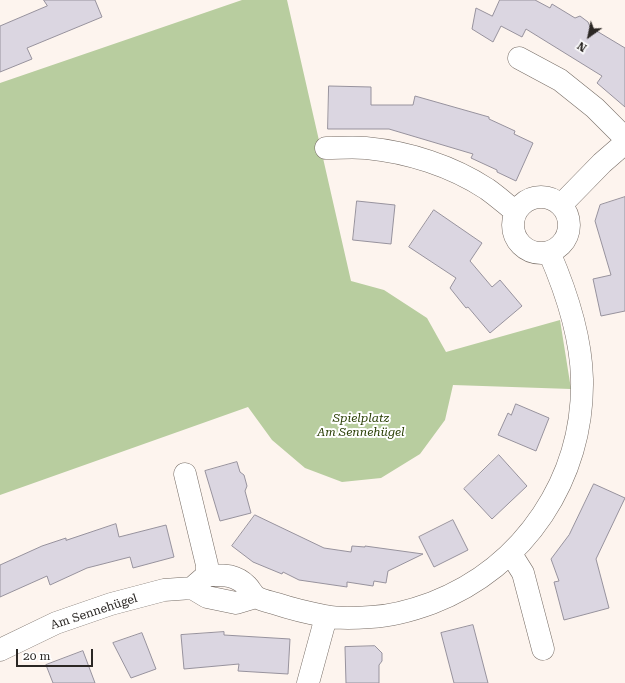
<!DOCTYPE html>
<html>
<head>
<meta charset="utf-8">
<style>
	body { margin:0 }
	#map { position:relative; width:625px; height:683px; overflow:hidden; background:#fdf4ee; font-family:"Roboto Serif",serif }
	canvas { display:block }
	.north { position:absolute; left:569px; top:16px; width:40px; height:40px; -webkit-text-stroke:3px #fff; paint-order:stroke; rotate:213deg; font-size:11px; font-weight:700; line-height:16px; text-align:center; color:#2b2724 }
	.north::after { content:''; display:block; margin:auto; width:14px; height:18px; background:#2b2724; clip-path:polygon(50% 0,100% 100%,50% 72%,0 100%) }
	.scale { position:absolute; left:16px; top:649px; width:77px; height:18px; box-sizing:border-box; border:2px solid #2b2724; border-top:0; padding-left:5px; font-size:12px; line-height:14px; white-space:nowrap; color:#2b2724; -webkit-text-stroke:3px #fff; paint-order:stroke }
</style>
</head>
<body>
<div id="map">
<canvas width="625" height="683"></canvas>
<div class="north">N</div>
<div class="scale">20 m</div>
</div>
<script>
const c = document.querySelector('canvas').getContext('2d');
c.lineJoin = 'round';
function fill(path, color) {
  c.fillStyle = color;
  c.fill(path, 'evenodd');
}
function trace(path, color, width, dash) {
  c.strokeStyle = color;
  c.lineWidth = width;
  c.lineCap = dash ? 'butt' : 'round';
  c.setLineDash(dash || []);
  c.stroke(path);
}
function drawText(font, color, halo, rows, align = 'center') {
  c.font = font + ' "Roboto Serif",serif';
  c.lineWidth = 4;
  c.setLineDash([]);
  c.textBaseline = 'middle';
  c.strokeStyle = halo;
  c.fillStyle = color;
  for (const [text, x, y, turn = 0] of rows) {
    c.save();
    c.translate(x, y);
    c.rotate((+turn || 0) * Math.PI / 180);
    c.textAlign = isNaN(turn) ? turn : align;
    if (halo) c.strokeText(text, 0, 0);
    c.fillText(text, 0, 0);
    c.restore();
  }
}
fill(new Path2D(`
	M242 0H287L351 281 384 290 427 318 446 352 560 320 571 389 453 385 445 420 420 454 381 478 342 482 305 468 272 440 248 407 0 495V83Z`), '#b8cd9f');
const building = new Path2D(`
	M44 0H95L102 17 27 48 32 59 0 72V26L47 6Z
	M500 0H535L550 8 552 4 575 18 580 16 588 22 590 27 625 48V107L597 83 602 76 526 29 522 37 501 26 493 42 472 29 476 8 492 16Z
	M329 86 371 87V105H413L415 96 489 117V119L515 131 514 134 533 143 516 181 497 172V170L471 158 473 154 389 129H328Z
	M625 197V311L601 316 593 279 611 275 595 221 600 205Z
	M357 201 395 205 391 244 353 240Z
	M434 210 482 243 470 261 492 287 500 280 522 306 490 333 468 307 466 308 450 288 456 278 409 247Z
	M516 404 549 418 536 451 498 435 508 413 511 415Z
	M499 455 527 486 492 519 464 489Z
	M237 462 240 472 244 475 247 486 245 491 251 513 220 521 205 471Z
	M594 484 625 498 596 559 609 608 564 620 554 582 559 581 551 559 569 535Z
	M255 515 324 548 351 552 352 546 365 547V546L423 554 388 571 386 583 374 581 373 586 347 582V587L299 580 283 572 282 574 253 562 232 546Z
	M453 520 468 550 434 567 419 537Z
	M116 524 119 537 166 525 174 557 133 568 130 557 87 568 50 585 47 576 0 597V565L42 546 66 538V540Z
	M473 625 488 683H454L441 633Z
	M224 632V635L290 639 288 674 238 671 239 664 184 669 181 635Z
	M142 633 156 669 131 678 113 643Z
	M375 646 382 653V661L379 665V683H346L345 647Z
	M83 651 95 683H53L46 665Z`);
fill(building, '#dbd6e1');
trace(building, '#97929d', 1);
const minor = new Path2D(`
	M519 58 560 80 595 108 625 138
	M326 148C340 148 353 147 366 148 408 152 452 166 487 189 497 196 507 205 516 212
	M513 225a28 28 0 1 1 56 0a28 28 0 1 1-56 0Z
	M561 205 602 163 625 143
	M185 474 207 565V575
	M511 554 523 573 543 649
	M192 588 207 575C223 575 235 574 247 586 251 590 253 596 258 598 264 601 271 602 277 604 292 609 309 613 325 616 338 619 357 618 371 617 392 616 413 610 432 603 525 567 584 478 582 379 581 335 566 291 549 252
	M0 650 56 623 111 604 164 590 192 588 207 597 236 603 256 597
	M308 683 326 617`);
trace(minor, '#766c65', 23);
trace(minor, '#fff', 22);
drawText('italic 12px', '#2a3f05', '#fff', [
	["Spielplatz",361,418],
	["Am Sennehügel",361,432]
]);
drawText('12px', '#2b2724', '#fff', [
	["Am Sennehügel",94,612,-18]
]);
</script>
</body>
</html>
